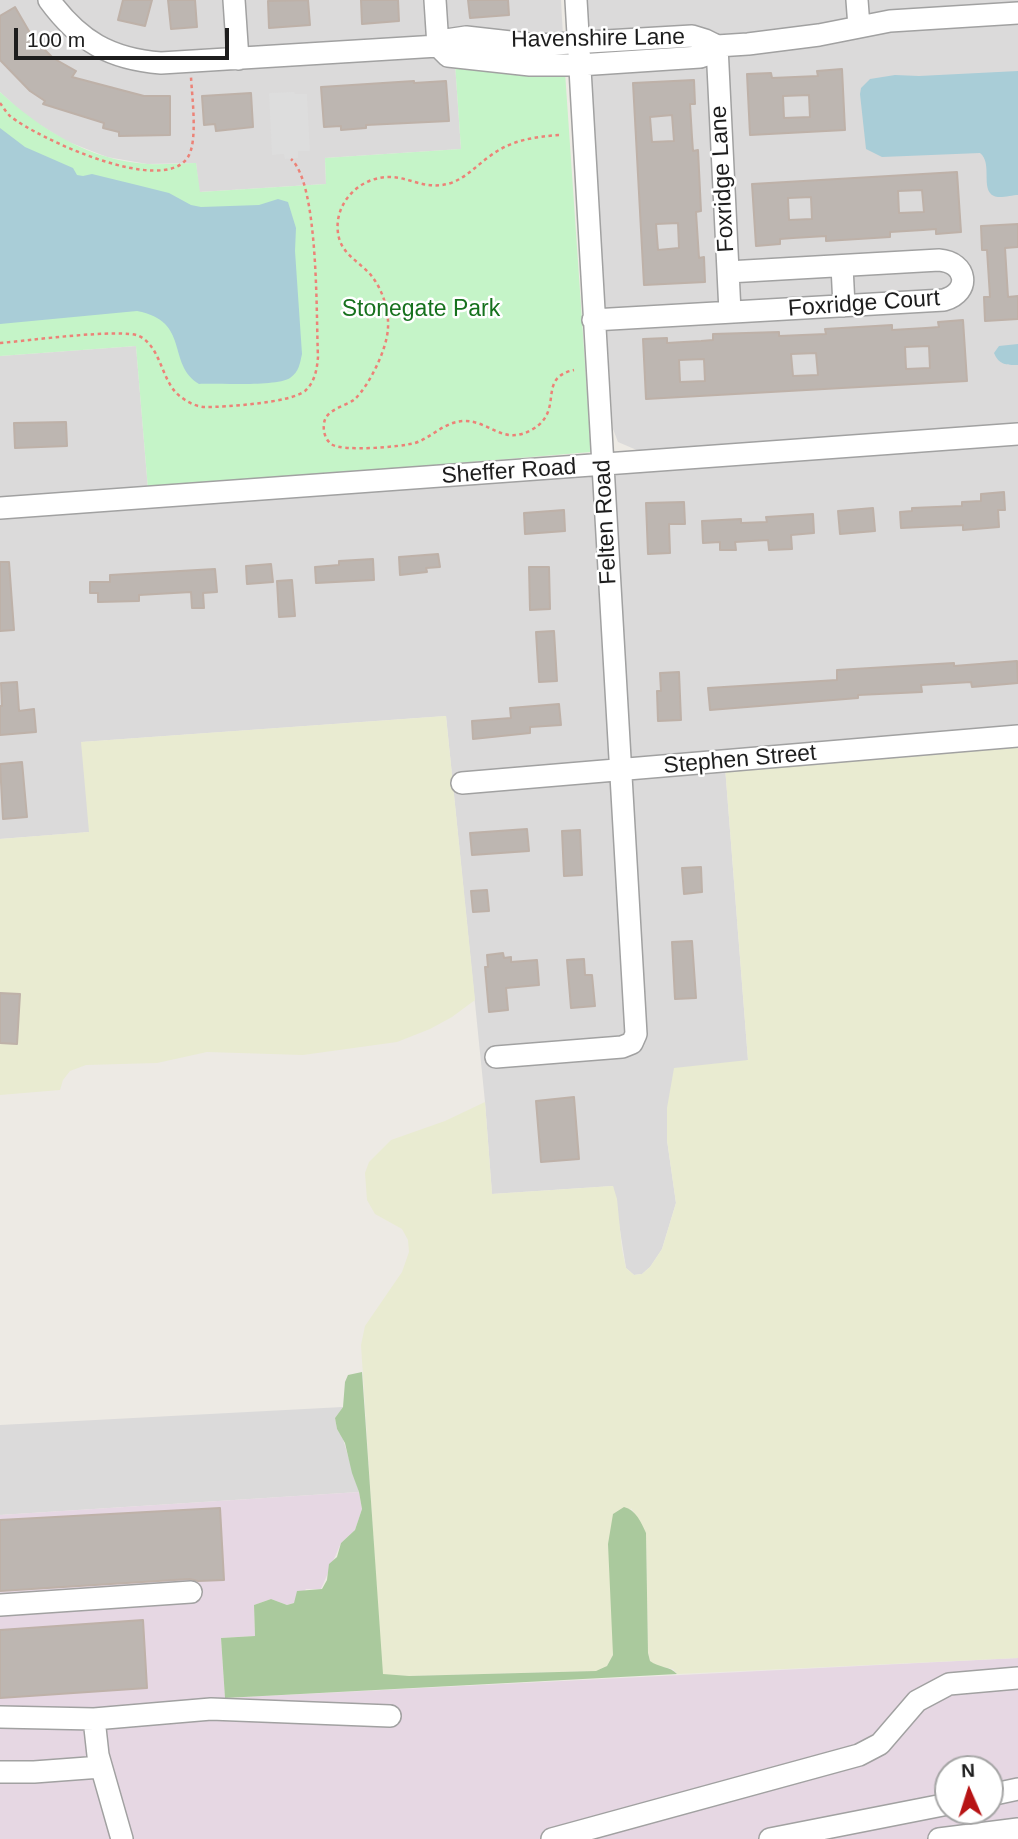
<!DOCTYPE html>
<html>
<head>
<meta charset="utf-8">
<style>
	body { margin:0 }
	#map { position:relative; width:1018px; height:1839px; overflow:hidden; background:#edeae4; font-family:Arial,sans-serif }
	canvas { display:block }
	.north { position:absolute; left:934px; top:1755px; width:70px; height:70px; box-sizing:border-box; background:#fff; border:2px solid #a5a5a5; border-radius:50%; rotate:357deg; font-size:19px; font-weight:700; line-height:28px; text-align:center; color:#1d1d1d }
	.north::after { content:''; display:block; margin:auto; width:24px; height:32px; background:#b71314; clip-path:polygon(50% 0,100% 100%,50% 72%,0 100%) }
	.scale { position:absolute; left:14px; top:28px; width:215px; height:32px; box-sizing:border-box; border:4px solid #1d1d1d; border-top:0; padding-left:9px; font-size:21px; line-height:24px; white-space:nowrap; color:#1d1d1d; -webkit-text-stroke:5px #fff; paint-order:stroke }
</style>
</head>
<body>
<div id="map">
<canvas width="1018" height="1839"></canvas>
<div class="north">N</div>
<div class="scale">100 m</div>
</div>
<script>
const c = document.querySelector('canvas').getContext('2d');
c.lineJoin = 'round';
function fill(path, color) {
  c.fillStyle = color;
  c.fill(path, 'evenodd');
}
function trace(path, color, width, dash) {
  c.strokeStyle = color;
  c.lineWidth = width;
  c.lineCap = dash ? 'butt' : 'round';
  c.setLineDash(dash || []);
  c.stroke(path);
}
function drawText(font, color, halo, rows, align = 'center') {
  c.font = font + ' Arial,sans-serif';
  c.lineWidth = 5;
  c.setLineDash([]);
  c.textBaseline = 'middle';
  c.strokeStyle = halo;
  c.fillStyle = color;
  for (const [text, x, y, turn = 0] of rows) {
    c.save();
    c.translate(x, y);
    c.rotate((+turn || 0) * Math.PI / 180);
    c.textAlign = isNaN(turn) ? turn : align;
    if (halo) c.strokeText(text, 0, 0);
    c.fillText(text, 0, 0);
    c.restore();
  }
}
fill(new Path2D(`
	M0 0H561L565 72 455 63 461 149 325 158 326 184 199 192 196 163 147 164 107 157 66 141 27 117 0 92Z
	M586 0H1018V427L646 454 618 442 613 429Z
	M136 346 148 489 1018 441V743L725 767 748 1060 667 1108V1140L676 1203 662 1249 650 1267 642 1274 634 1275 626 1268 613 1186 492 1194 485 1102 446 716 82 742 90 832 0 839V356Z
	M343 1407 335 1418 337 1429 343 1439 359 1492 0 1515V1425Z`), '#dbdada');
fill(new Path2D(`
	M359 1492 362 1509 355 1530 341 1543 321 1589H306L294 1603 287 1605 271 1599 254 1605 255 1636 221 1638 225 1698 1018 1658V1839H0V1515ZM948 1769H990V1811H948Z`), '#e6d7e3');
fill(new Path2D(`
	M446 716 475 1000 452 1017 430 1029 397 1042 303 1055 207 1052 157 1063 86 1065 70 1071 63 1080 60 1090 0 1095V839L89 832 81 742Z
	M1018 743V1658L677 1674 673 1669 656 1666 650 1661 648 1653 646 1533 631 1508 613 1655 607 1666 597 1671 409 1676 382 1675 361 1345 365 1326 402 1272 409 1252 408 1240 402 1229 375 1214 367 1200 365 1173 369 1162 391 1140 445 1121 485 1102 492 1194 613 1186 617 1199 622 1249 626 1268 634 1275 642 1274 650 1267 662 1249 676 1203 667 1140V1108L674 1068 748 1060 725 766Z`), '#e9ebd1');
fill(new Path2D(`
	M362 1372 383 1674 409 1676 596 1671 607 1666 613 1655 608 1544 613 1514 624 1507C636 1510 641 1522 646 1533L648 1653 650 1661C659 1668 670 1666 677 1674L225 1698 221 1638 255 1636 254 1605 271 1599 287 1605 294 1603 297 1591 322 1589 327 1580 329 1564 337 1557 341 1543 355 1530 362 1509 359 1492 352 1473 345 1443 337 1429 335 1418 343 1407 345 1382 348 1375Z`), '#aac99d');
fill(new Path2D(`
	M455 63 565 72 591 452 148 489 136 346 0 356V92C41 130 91 161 148 164 164 165 180 163 196 163L200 192 326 184 325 158 461 149Z`), '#c5f4c8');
fill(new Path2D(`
	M294 92 295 94H307L310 151H298V158L285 159 284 154 272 155 269 93Z`), '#ddd');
fill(new Path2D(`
	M1018 71V195C1012 195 999 199 994 196 980 190 993 163 980 153L882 157 866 149 860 94 861 88 870 79 895 75 919 76Z
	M0 128 25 147 73 168 77 175 83 176 92 174 137 185 169 193 191 205 201 207 259 205 278 199 288 202 296 228 295 251 302 354C300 363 299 372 290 378 275 387 219 383 199 384 166 364 191 321 137 311L0 324Z
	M1018 344V365C1006 365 999 365 994 353L999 346Z`), '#a9cdd7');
const building = new Path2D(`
	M123 0H152L145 26 118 20Z
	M168 0H195L197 27 171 29Z
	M308 0 310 25 269 28 268 1Z
	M361 0H398L399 21 362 24Z
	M468 0H508L509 15 470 18Z
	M15 7 33 38 53 58 76 71 72 77 144 96H170V135L119 136V132L103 128 104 123 43 104 45 101 30 91 0 60V16Z
	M842 69 845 130 750 135 747 74 771 73 772 78 818 76 817 71ZM809 95 810 117 784 118 783 96Z
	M694 80 695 104H690L692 137 693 151 698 150 701 211 696 212 699 258 704 257 705 282 644 285 633 83ZM672 115 674 141 652 142 650 117ZM678 223 679 248 658 250 656 224Z
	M414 81V83L446 81 449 121 366 125V128L341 130V126L324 127 321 87Z
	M251 93 253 127 216 131 215 124 204 125 202 96Z
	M957 172 961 232 936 234V229L923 230 890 232V237L826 241V236L793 238 780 239V244L756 246 752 184ZM922 190 924 212 899 213 898 191ZM811 197 812 219 789 220 788 198Z
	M1018 224V247L1005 248 1008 297 1018 296V319L985 321 984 297H990L987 250H982L981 226Z
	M963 320 967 381 646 399 643 339 667 338V343L701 341 713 340V334L779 332V336L826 334 825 329 892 325V330L926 328 939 327 938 322ZM929 346 930 368 906 369 905 347ZM816 353 818 375 793 376 791 354ZM704 359 705 381 680 382 679 360Z
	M66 422 67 446 15 448 14 423Z
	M1004 492 1005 510H998L999 527 963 530V525L901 528 900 512 912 511V508L962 506V502L981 501V494Z
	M684 502 685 524H669L670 553 648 554 646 503Z
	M873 508 875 531 840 534 838 511Z
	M564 510 565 531 525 534 524 513Z
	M813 514 814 533 791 535 792 549 769 550 768 540 735 542 736 550H720V542L703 543 702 521 741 519V523L767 522 766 517Z
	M438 554 440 567 426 568 427 572 400 575 399 557Z
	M373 559 374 580 316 583 315 567 339 565V561Z
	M0 562H9L14 630 0 631Z
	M271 564 273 582 247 584 246 566Z
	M529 567H549L550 609 530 610Z
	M215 569 217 592 203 593 204 608H192L191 592 139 595V601L98 602V593H90V582H110V575Z
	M292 580 295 616 279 617 277 581Z
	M554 631 557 681 539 682 536 632Z
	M1017 661 1018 683 972 687 971 682 921 685 922 692 858 695V698L710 710 708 688 837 680V670L954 663V666Z
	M679 672 681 720 658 721 657 691H661L660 673Z
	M17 682 19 711 34 709 36 732 0 735V706H2L1 683Z
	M559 704 561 725 530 727V733L473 739 472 721 511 718 510 708Z
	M22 762 27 817 3 819 0 764Z
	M527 829 529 851 472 855 470 833Z
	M580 830 582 875 564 876 562 831Z
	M701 867 702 892 684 894 682 868Z
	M487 890 489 911 473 912 471 891Z
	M692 941 696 998 675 999 672 942Z
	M503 953 504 958 511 957V962L537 960 539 985 506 988 508 1010 489 1012 485 967H488L487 955Z
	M584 959 585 975H592L595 1006 571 1008 567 960Z
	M0 993 20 994 17 1044 0 1043Z
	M574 1097 579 1159 541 1162 536 1101Z
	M220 1508 224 1580 198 1581 190 1579 0 1591V1520Z
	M143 1620 147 1688 0 1698V1630Z`);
fill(building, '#bdb6b1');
trace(building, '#beb1a8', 2);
const minor = new Path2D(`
	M49 0C79 41 110 59 161 63L438 46 446 40 466 37 537 45 692 36 705 40 717 46 748 44 819 35 890 21 1018 13
	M234 0 238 59
	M435 0 438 46
	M857 0 859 27
	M438 46 448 56 530 65H579L700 57 709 54 717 46
	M717 46 730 312
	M842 266 844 306
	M593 320 944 300C972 292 967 262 939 260L728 272
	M0 508 1018 434
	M462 783 1018 736
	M496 1057 622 1047 632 1043 636 1034 576 0
	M0 1605 191 1592
	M0 1717 94 1719 98 1755 122 1839
	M94 1719 211 1709 390 1716
	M0 1772H34L101 1767
	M990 1795 1018 1789
	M552 1839 859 1755 880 1744 917 1701 949 1684 1018 1678
	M770 1839 948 1804
	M939 1839 1018 1829`);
trace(minor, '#a1a1a1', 24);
trace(new Path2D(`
	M0 103C3 107 6 112 10 116 37 138 163 197 188 157 198 141 192 97 191 77
	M559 135C534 137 511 140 490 156 476 166 467 177 451 183 425 191 411 177 389 177 357 177 331 207 339 238 343 254 359 262 370 274 382 288 389 309 388 328 387 349 370 384 355 399 345 407 325 409 324 424 323 431 325 439 331 444 342 452 400 447 415 443 431 438 444 422 463 421 490 420 503 447 533 429 565 410 536 378 574 370
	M0 343C25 341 122 328 139 336 162 347 161 383 181 397 187 402 197 407 205 407 225 407 290 403 305 391 315 382 317 369 318 357 316 316 319 184 291 159`), '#ec8277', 2.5, [3.5, 3.5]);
trace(minor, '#fff', 21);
drawText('23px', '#1d1d1d', '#fff', [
	["Havenshire Lane",598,39,-1],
	["Foxridge Lane",723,179,-93],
	["Foxridge Court",864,304,-4],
	["Sheffer Road",509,472,-4],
	["Felten Road",606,522,-93],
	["Stephen Street",740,760,-5]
]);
drawText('23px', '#16711d', '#fff', [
	["Stonegate Park",421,310]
]);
</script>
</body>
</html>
